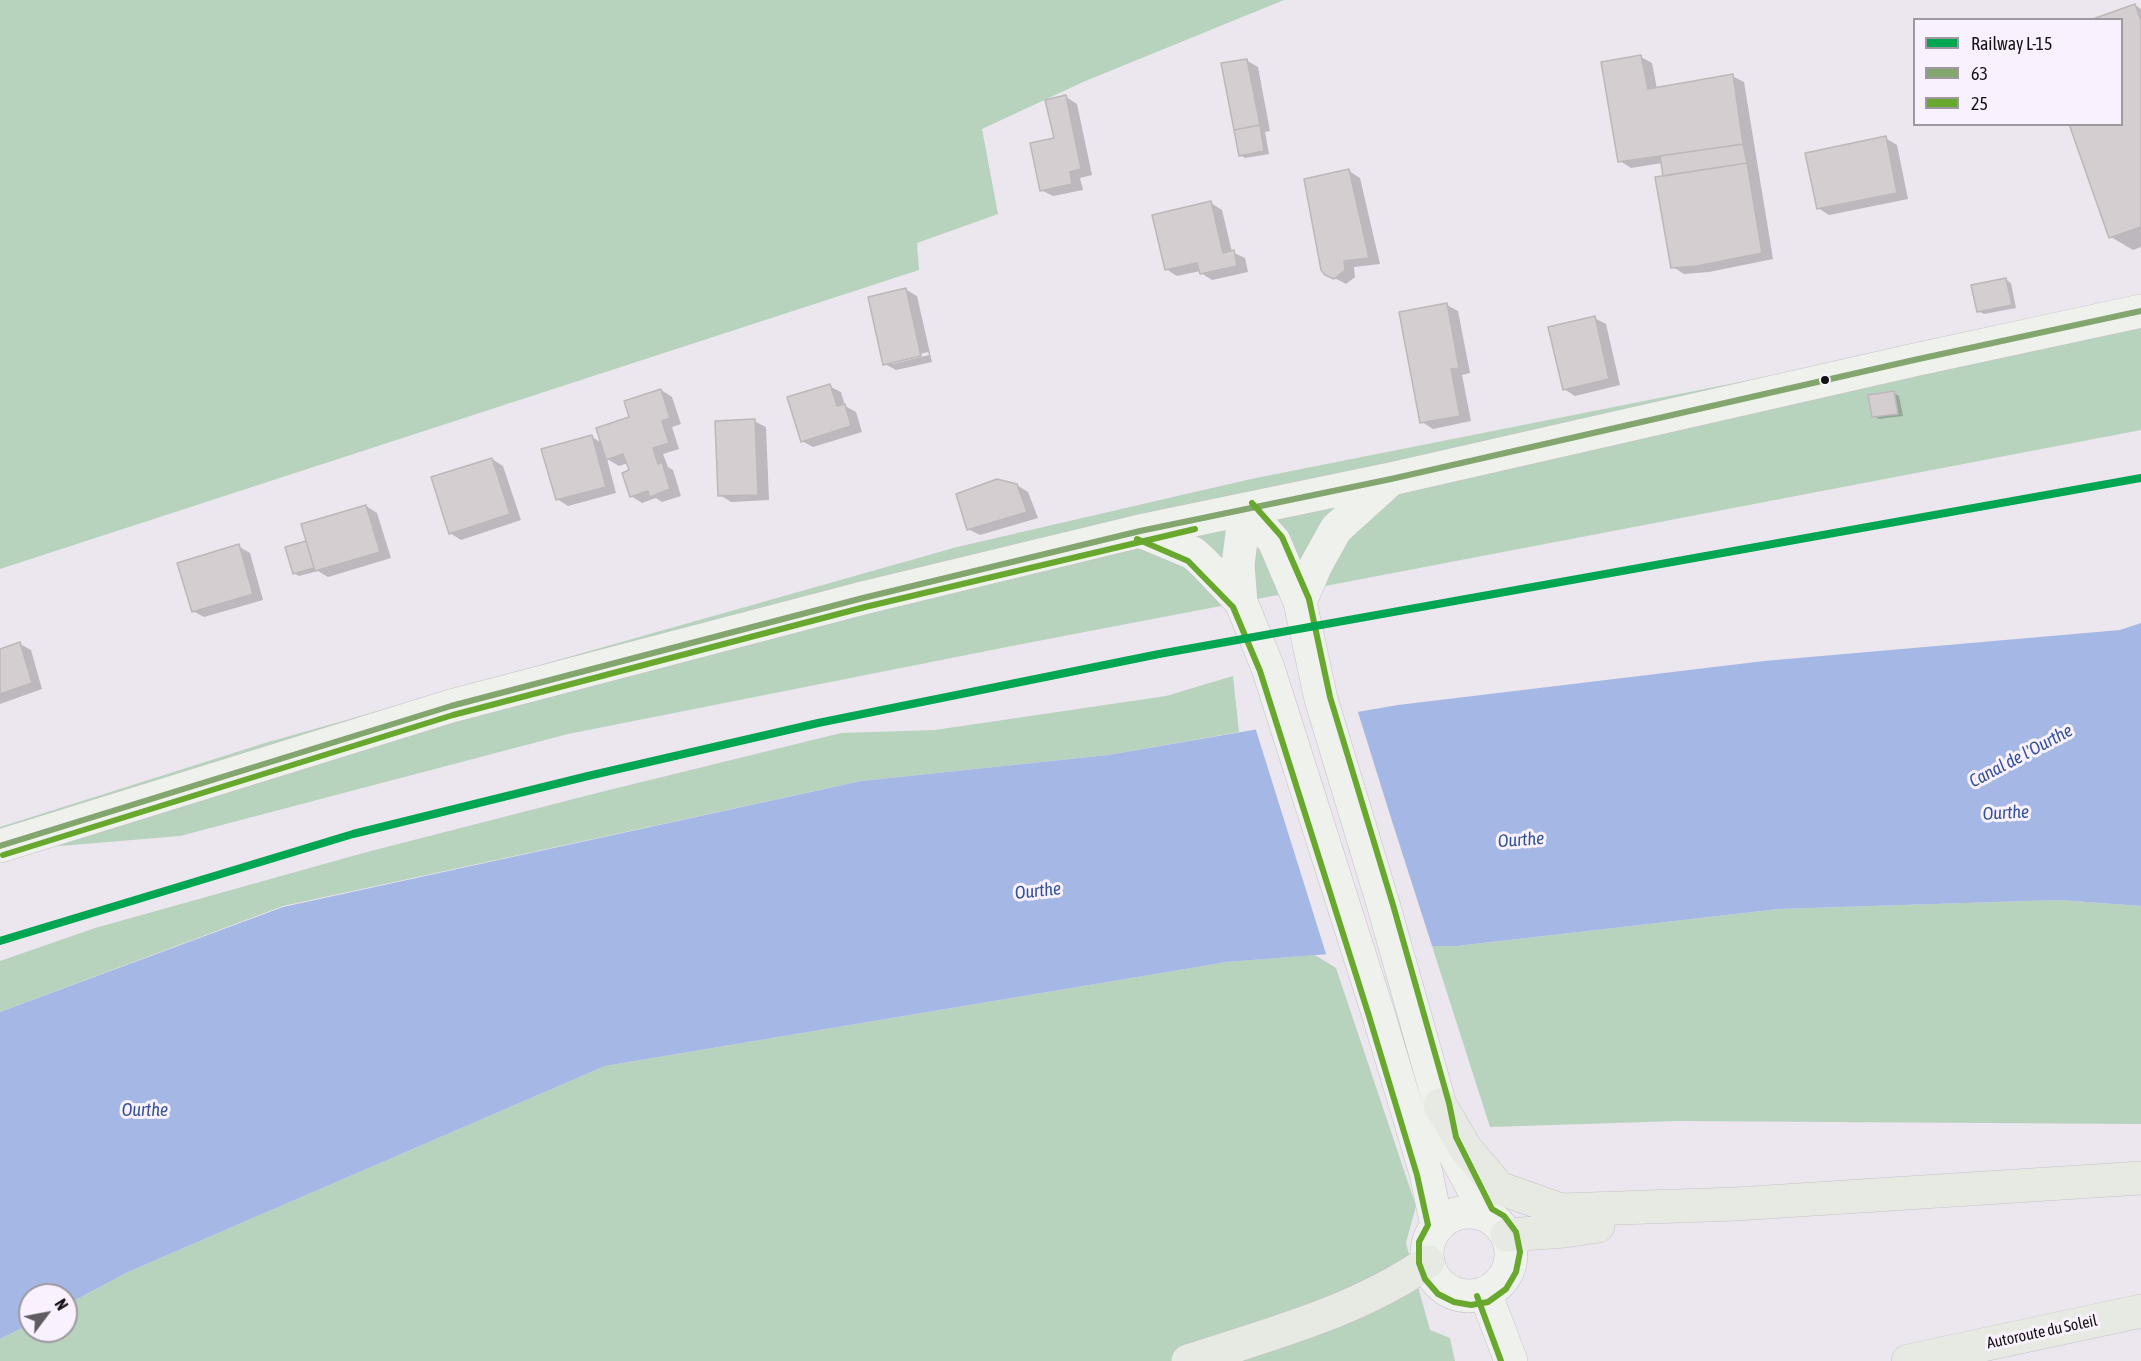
<!DOCTYPE html>
<html>
<head>
<meta charset="utf-8">
<style>
	body { margin:0 }
	#map { position:relative; width:2141px; height:1361px; overflow:hidden; background:#ece6ee; font-family:"Asap Condensed",sans-serif }
	canvas { display:block }
	.legend { position:absolute; left:1913px; top:18px; width:210px; height:108px; box-sizing:border-box; background:#f9f1fd; border:2px solid #9e98a1; margin:0; padding:8px 10px; list-style:none; font-size:18px; color:#151217 }
	.legend li { display:flex; align-items:center; gap:12px; height:30px }
	.legend b { width:30px; border:2px solid #9e98a1 }
	.north { position:absolute; left:18px; top:1283px; width:60px; height:60px; box-sizing:border-box; background:#f9f1fd; border:2px solid #9e98a1; border-radius:50%; rotate:58deg; font-size:16px; font-weight:700; line-height:24px; text-align:center; color:#151217 }
	.north::after { content:''; display:block; margin:auto; width:21px; height:27px; background:#605c62; clip-path:polygon(50% 0,100% 100%,50% 72%,0 100%) }
</style>
</head>
<body>
<div id="map">
<canvas width="2141" height="1361"></canvas>
<ul class="legend">
<li><b style="height:8px;background:#00a651"></b>Railway L-15</li>
<li><b style="height:8px;background:#83a66e"></b>63</li>
<li><b style="height:8px;background:#69a82f"></b>25</li>
</ul>
<div class="north">N</div>
</div>
<script>
const c = document.querySelector('canvas').getContext('2d');
c.lineJoin = 'round';
function fill(path, color) {
  c.fillStyle = color;
  c.fill(path, 'evenodd');
}
function trace(path, color, width, dash) {
  c.strokeStyle = color;
  c.lineWidth = width;
  c.lineCap = dash ? 'butt' : 'round';
  c.setLineDash(dash || []);
  c.stroke(path);
}
function drawText(font, color, halo, rows, align = 'center') {
  c.font = font + ' "Asap Condensed",sans-serif';
  c.lineWidth = 6;
  c.setLineDash([]);
  c.textBaseline = 'middle';
  c.strokeStyle = halo;
  c.fillStyle = color;
  for (const [text, x, y, turn = 0] of rows) {
    c.save();
    c.translate(x, y);
    c.rotate((+turn || 0) * Math.PI / 180);
    c.textAlign = isNaN(turn) ? turn : align;
    if (halo) c.strokeText(text, 0, 0);
    c.fillText(text, 0, 0);
    c.restore();
  }
}
fill(new Path2D(`
	M0 0H1284L1083 82 982 129 998 214 917 243 919 270 0 569Z
	M2141 299V430L1022 644 568 734 180 836 0 851V827L265 743 957 547 1251 479 1911 348Z
	M1233 676 1239 732 1108 755 861 781 283 906 0 1012V961L95 928 367 852 601 792 841 733 935 730 1166 696Z
	M2059 900 2141 906V1124L1678 1121 1490 1127 1432 946H1457L1779 909Z
	M1315 955 1336 968 1416 1206 1406 1243 1430 1330 1450 1338 1455 1361H0V1339L30 1324V1331H66V1305L128 1272 605 1066 1227 962Z`), '#b7d3be');
fill(new Path2D(`
	M2141 623V906L2059 900 1779 909 1457 946H1432L1227 962 605 1066 128 1272 66 1305V1295H30V1324L0 1339V1012L283 907 861 781 1108 755 1398 705 1764 661 2120 630Z`), '#a5b8e5');
fill(new Path2D(`
	M1357 709 1391 818 1433 949 1327 957 1255 727Z`), '#ece6ee');
fill(new Path2D(`
	M2135 5 2141 9V247L2133 250 2111 237 2122 124V20Z
	M1641 57 1652 63 1657 89 1732 76 1744 82 1773 259 1709 272 1684 274 1673 267 1662 163 1631 168 1620 161Z
	M1246 60 1258 67 1270 131 1265 132 1269 154 1245 158 1240 155Z
	M1066 97 1077 104 1092 175 1080 178 1083 190 1053 196 1041 190Z
	M1885 138 1897 145 1908 199 1829 215 1818 208Z
	M1349 171 1360 178 1380 264 1354 267 1355 277 1346 284 1327 274Z
	M1211 203 1222 210 1232 252 1245 258 1248 272 1212 280 1201 273 1200 271 1177 276 1166 269Z
	M2006 280 2011 283 2016 308 1984 314 1978 311Z
	M905 289 917 296 932 362 896 370 885 364ZM928 352 929 355 892 364V361Z
	M1447 305 1458 311 1470 373 1462 375 1471 421 1433 429 1422 422Z
	M1594 318 1606 324 1620 385 1575 396 1564 389Z
	M829 386 841 392 845 406 856 412 862 432 813 447 802 441Z
	M661 390 672 397 681 424 672 427 679 449 663 454 668 467 673 470 681 496 662 502 656 498 642 503 631 496V471L628 463 619 466 607 459 616 493 568 506 557 499 592 437 602 443Z
	M1894 393 1899 396 1903 416 1879 419 1873 416Z
	M754 421 766 427 769 500 731 502 720 495Z
	M492 459 503 466 521 520 461 540 450 533Z
	M1017 485 1028 492 1038 518 980 535 968 529Z
	M366 506 377 513 391 558 328 577 318 571 299 576 294 573 306 542 308 544Z
	M238 546 250 553 263 600 204 617 193 611Z
	M20 644 31 650 42 689 0 704V650Z`), '#0003');
const building = new Path2D(`
	M2135 4 2141 21V227L2109 238 2069 124H2122V20H2090Z
	M1641 55 1648 89 1733 74 1743 144 1618 162 1601 62Z
	M1247 59 1260 125 1234 130 1221 63Z
	M1066 95 1081 169 1070 172 1072 184 1040 191 1030 143 1054 138 1045 100Z
	M1260 125 1264 151 1239 156 1234 130Z
	M1886 136 1897 193 1817 209 1805 153Z
	M1743 144 1747 163 1663 176 1660 156Z
	M1747 163 1762 253 1697 266 1671 268 1655 177Z
	M1349 169 1369 258 1344 261 1345 270 1334 279 1325 275 1321 270 1304 179Z
	M1211 201 1223 253 1234 250 1237 266 1200 274 1197 263 1165 270 1152 215Z
	M2006 278 2012 305 1977 312 1971 285Z
	M906 288 921 356 883 365 868 297Z
	M1447 303 1459 368 1451 369 1460 416 1420 423 1399 312Z
	M1595 316 1609 379 1563 390 1548 327Z
	M830 384 837 406 845 404 851 426 801 442 787 397Z
	M661 389 670 418 662 421 669 443 653 448 658 464 662 462 670 489 650 497 648 491 630 497 622 473 629 470 623 454 606 460 596 428 629 417 624 401Z
	M1894 391 1898 414 1872 417 1868 395Z
	M755 419 758 495 718 496 715 421Z
	M592 435 606 487 556 500 541 449Z
	M492 458 510 514 449 534 431 477Z
	M997 479 1017 484 1027 512 967 530 956 494Z
	M366 505 380 552 315 571 301 524Z
	M306 541 314 568 293 574 285 547Z
	M239 544 253 594 192 612 177 563Z
	M20 642 32 683 0 694V649Z`);
fill(building, '#d4ced0');
trace(building, '#bdb7ba', 1.5);
const major = new Path2D(`
	M1245 509 1274 541 1300 602 1321 699 1384 907 1440 1105 1447 1140 1475 1192 1485 1215
	M1245 509 1238 565 1241 602 1268 668 1378 1013 1426 1173 1437 1226
	M1140 531 1193 553 1203 562 1241 602
	M1300 602 1316 565 1336 529 1390 480
	M0 846 451 706 863 598 1140 531 1391 479 1914 360 2141 311
	M1427 1254a42 42 0 1 1 84 0a42 42 0 1 1-84 0Z
	M1485 1293 1511 1361`);
const highway = new Path2D(`
	M1440 1105 1466 1149 1499 1188 1561 1210 1736 1204 2141 1178
	M1507 1235 1565 1231 1598 1226
	M1188 1361C1270 1334 1356 1312 1428 1262
	M1908 1361 2141 1311`);
trace(major, '#c4c2c6', 34);
trace(highway, '#c4c2c6', 34);
trace(major, '#eff1ed', 33);
trace(highway, '#e7eae3', 33);
trace(new Path2D(`
	M0 846 451 706 863 598 1140 531 1391 479 1914 360 2141 311`), '#83a66e', 6);
trace(new Path2D(`
	M1137 539 1188 561 1233 607 1260 671 1369 1016 1417 1175 1428 1225 1419 1242V1263L1425 1279 1438 1294 1454 1302 1471 1305 1488 1302 1506 1289 1516 1272 1520 1252 1516 1232 1504 1216 1492 1209 1456 1137 1449 1103 1393 905 1330 697 1309 599 1282 537 1252 503
	M3 855 453 715 865 607 1195 529
	M1477 1296 1501 1361`), '#69a82f', 6);
trace(new Path2D(`
	M0 941 353 834 588 776 818 723 1159 654 2141 478`), '#00a651', 8);
for (const [x, y, r, color] of [
	[1825,380,5,"#151217"]
]) {
  const dot = new Path2D();
  dot.arc(x, y, r, 0, 2 * Math.PI);
  c.fillStyle = color;
  c.fill(dot);
  trace(dot, '#f9f1fd', 2);
}
drawText('16px', '#151217', '#f9f1fd', [
	["Autoroute du Soleil",2042,1332,-12]
]);
drawText('italic 18px', '#32539b', '#f9f1fd', [
	["Canal de l'Ourthe",2021,756,-28],
	["Ourthe",2006,813,-3],
	["Ourthe",1521,840,-4],
	["Ourthe",1038,891,-6],
	["Ourthe",145,1110]
]);
</script>
</body>
</html>
